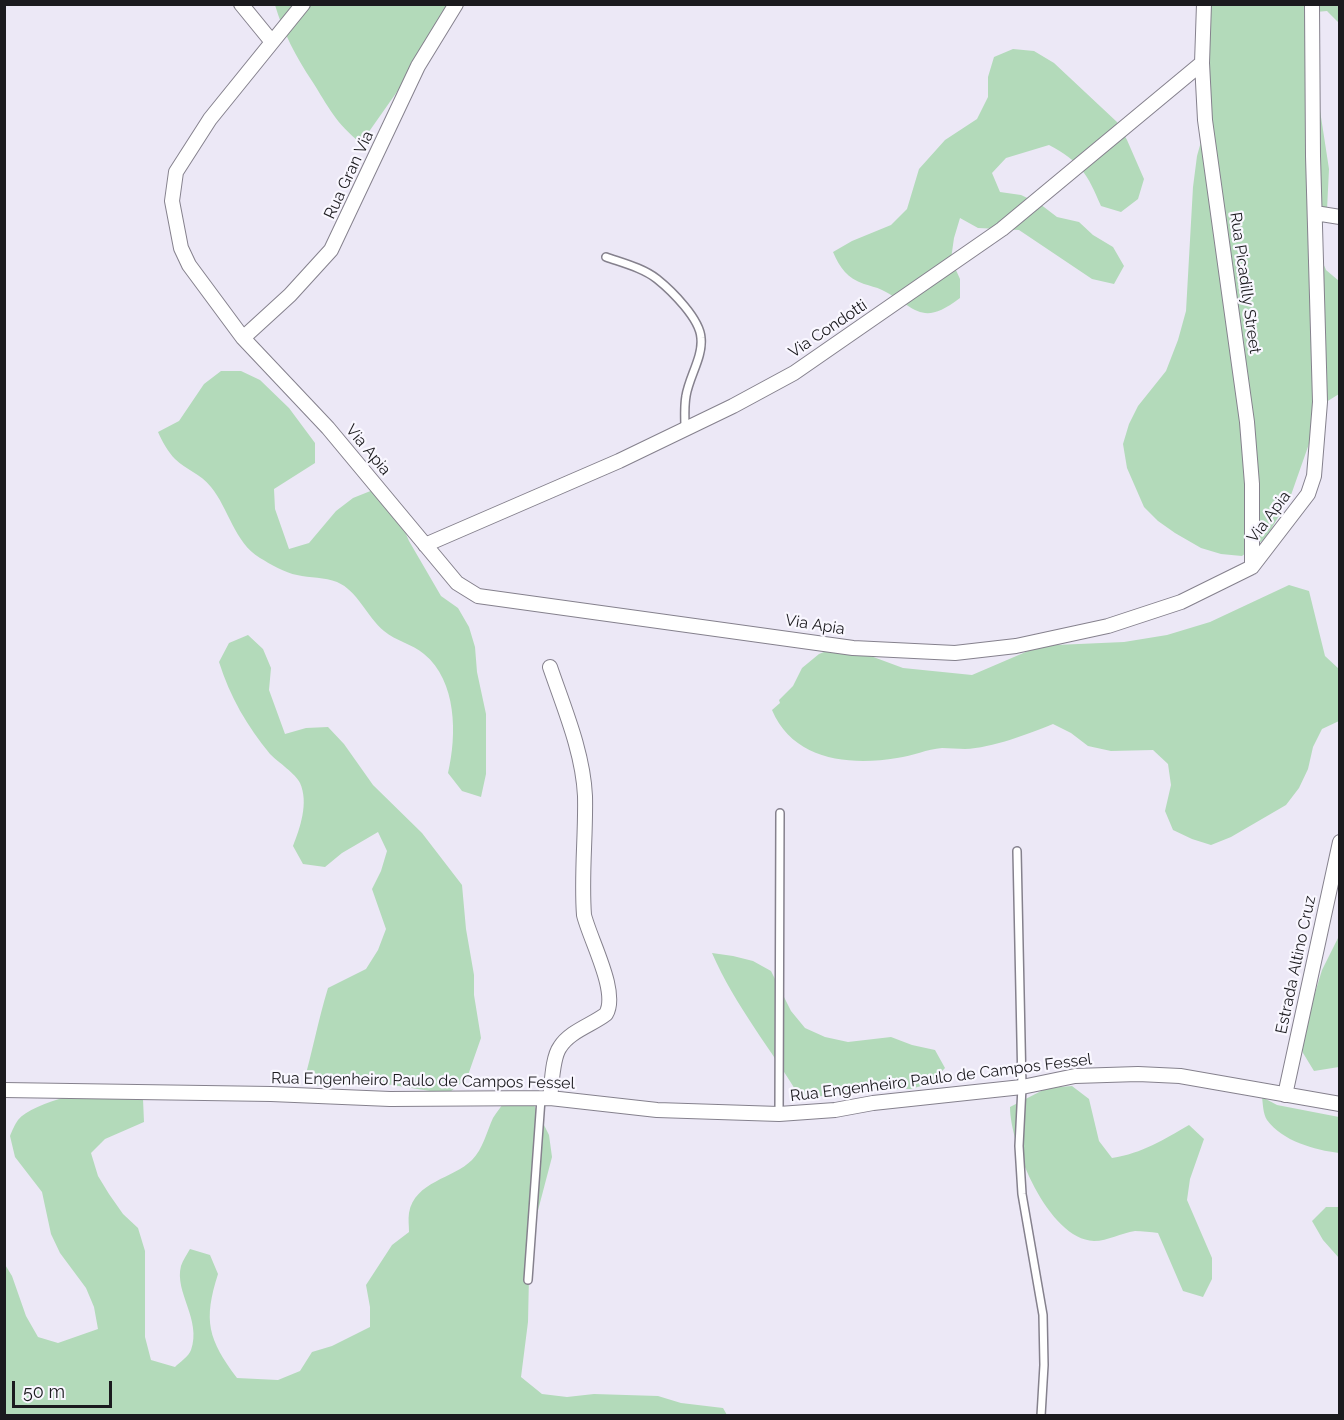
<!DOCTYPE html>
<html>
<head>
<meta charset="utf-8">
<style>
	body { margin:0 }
	#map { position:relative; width:1344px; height:1420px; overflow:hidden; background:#ece8f6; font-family:Raleway,sans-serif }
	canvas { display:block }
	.frame { position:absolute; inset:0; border:6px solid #1b1a1e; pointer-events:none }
	.scale { position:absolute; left:12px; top:1381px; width:100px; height:27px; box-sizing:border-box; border:3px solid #1b1a1e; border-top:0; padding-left:8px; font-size:18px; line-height:21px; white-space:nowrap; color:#1b1a1e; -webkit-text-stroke:4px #f9f7ff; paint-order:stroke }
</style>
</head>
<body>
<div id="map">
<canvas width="1344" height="1420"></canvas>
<div class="frame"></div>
<div class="scale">50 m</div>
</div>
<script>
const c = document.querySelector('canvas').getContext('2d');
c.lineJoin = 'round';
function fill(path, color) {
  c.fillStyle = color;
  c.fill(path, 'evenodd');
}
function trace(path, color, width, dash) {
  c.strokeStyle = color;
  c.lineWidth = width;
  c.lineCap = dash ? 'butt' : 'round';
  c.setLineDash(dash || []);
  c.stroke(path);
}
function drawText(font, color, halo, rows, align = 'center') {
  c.font = font + ' Raleway,sans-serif';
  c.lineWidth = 4.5;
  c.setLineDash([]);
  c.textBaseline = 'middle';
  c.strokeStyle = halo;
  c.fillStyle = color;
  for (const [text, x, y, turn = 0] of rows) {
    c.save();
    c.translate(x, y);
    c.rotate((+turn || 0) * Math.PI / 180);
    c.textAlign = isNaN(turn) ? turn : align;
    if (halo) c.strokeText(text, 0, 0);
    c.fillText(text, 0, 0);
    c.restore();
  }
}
fill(new Path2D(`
	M275 5H458L361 143C336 124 328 106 312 81 296 57 283 32 275 5Z
	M1207 5H1339V23L1327 11 1305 13 1329 169 1327 210 1321 230 1318 251 1326 270 1339 281V394L1323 404 1291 495 1266 538 1242 556 1221 554 1201 548 1175 533 1158 521 1144 507 1127 468 1123 444 1129 424 1138 406 1166 371 1178 340 1186 311 1193 187 1197 156 1206 124Z
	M1013 49 1034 51 1054 63 1117 122 1127 140 1144 179 1138 199 1121 212 1101 206C1088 175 1080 161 1049 145L1006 158 992 173 1000 192 1021 195 1040 204 1057 217 1079 222 1093 235 1113 247 1124 266 1114 284 1092 279 1019 230 978 228 960 218 954 238 951 259 960 279V298C921 328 916 307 882 290 876 287 870 286 864 284 847 278 840 268 833 252L852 241 891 225 907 209 919 169 945 140 977 119 988 97V77L994 57Z
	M221 371H241L260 380 289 408 315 443V463L274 489 275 509 289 549 309 543 336 511 353 498 373 490 391 499 409 541 441 596 458 608 469 627 475 647 477 672 486 714V774L481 797 462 791 448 773C457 735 457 681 424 654 412 644 396 641 384 631 367 617 358 591 337 582 325 577 310 578 297 575 285 573 270 564 260 558 234 542 229 509 211 487 200 473 186 470 175 459 168 452 162 441 158 432L179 421 204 384Z
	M1289 585 1309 591 1325 656 1339 669V721L1322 729 1313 747 1308 769 1299 788 1286 805 1231 837 1211 845 1192 839 1173 830 1165 811 1171 785 1168 764 1153 750 1111 751 1088 746 1071 733 1053 724C1028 734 992 748 965 749 957 749 950 748 942 748 927 749 913 756 897 758 849 766 793 760 772 710L780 703 779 700 793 686 802 668 819 654 841 645 903 668 972 675 1035 648 1056 645 1124 642 1167 635 1210 622Z
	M248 635 263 649 271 668 269 690 285 734 306 728 328 727 344 744 373 785 422 833 462 885 466 929 474 975V995L481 1038 467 1078 450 1092 430 1091 386 1084 363 1083 341 1086 303 1085C312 1053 318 1021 328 988L366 969 378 950 386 929 372 889 381 871 387 851 378 832 342 853 325 867 303 864 293 846C300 828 309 803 300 783 296 774 278 762 270 754 247 726 230 697 219 662L229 643Z
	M1339 936V1067L1314 1071 1303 1053 1297 1032 1315 993 1322 970Z
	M712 953 733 956 753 961 771 971 791 1011 805 1028 825 1037 848 1042 891 1037 912 1045 935 1050 945 1068 931 1083 911 1089H871L801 1099C772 1050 735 1006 712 953Z
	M125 1084 143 1099 144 1122 105 1139 91 1153 98 1176 109 1194 123 1214 138 1228 145 1251V1337L151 1360 175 1367C179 1363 189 1356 191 1350 202 1320 174 1292 181 1266 183 1260 187 1254 190 1249L210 1255 218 1274C203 1321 208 1339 237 1378L278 1380 300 1371 312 1352 332 1346 370 1327V1307L366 1285 392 1245 409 1232C409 1226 408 1219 409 1213 415 1181 453 1179 472 1160 483 1149 487 1131 493 1118 497 1111 503 1105 507 1098L529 1095 549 1135 552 1157 536 1218 529 1276 528 1322 521 1377 542 1394 567 1397 594 1394 658 1396 681 1403 723 1408 727 1415H5L4 1263 12 1276 26 1316 38 1337 58 1343 98 1329 94 1307 86 1288 60 1253 51 1234 42 1192 15 1157 10 1136C12 1131 15 1124 18 1120 33 1101 101 1088 125 1084Z
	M1072 1086 1089 1099 1099 1141 1112 1158C1143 1153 1163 1140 1189 1125L1204 1139 1190 1179 1187 1200 1212 1258V1279L1203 1297 1183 1291 1158 1233C1151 1232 1142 1231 1135 1231 1121 1233 1108 1241 1094 1241 1048 1239 1010 1145 1010 1107L1047 1088Z
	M1262 1097 1277 1105 1339 1117V1153C1315 1150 1282 1141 1267 1120 1263 1114 1263 1104 1262 1097Z
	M1326 1207H1339V1258L1323 1240 1312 1221Z`), '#b3daba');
const service = new Path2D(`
	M606 257C623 263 643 268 657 279 672 291 700 319 701 338 703 357 689 377 686 396 684 407 685 418 685 429
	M1017 851 1022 1087 1019 1146 1022 1194 1043 1315 1044 1365 1041 1416
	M779 1114 780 813
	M528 1280 541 1099`);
const minor = new Path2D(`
	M241 4 272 42
	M303 4 210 119 176 172 172 201 181 248 189 265 243 338 328 428 457 583 478 596 853 648 955 653 1016 646 1108 626 1181 602 1252 567 1308 494 1314 476 1320 402 1313 156 1312 4
	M1204 4 1202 63 1205 120 1247 422 1252 484V567
	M1315 213 1340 217
	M243 338 290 295 331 250 418 66 456 4
	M425 545 619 461 733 406 794 373 1002 229 1202 63
	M550 667C564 708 583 752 585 796 586 835 581 875 584 915 590 940 619 992 606 1014 592 1025 570 1031 560 1047 552 1058 552 1085 550 1098
	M4 1090 271 1094 390 1099 550 1098 657 1110 779 1114 835 1110 873 1103 1022 1087 1075 1076 1138 1074 1180 1076 1340 1104
	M1285 1095 1340 842`);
trace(service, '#85818d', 10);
trace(minor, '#85818d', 16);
trace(service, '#fff', 7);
trace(minor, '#fff', 14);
drawText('16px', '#1b1a1e', '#f9f7ff', [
	["Rua Gran Via",349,175,-65],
	["Rua Picadilly Street",1245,283,82],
	["Via Condotti",828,329,-34],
	["Via Apia",368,450,50],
	["Via Apia",1269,517,-53],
	["Via Apia",815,625,9],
	["Estrada Altino Cruz",1296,965,-78],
	["Rua Engenheiro Paulo de Campos Fessel",941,1078,-7],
	["Rua Engenheiro Paulo de Campos Fessel",423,1081,1]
]);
</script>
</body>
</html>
